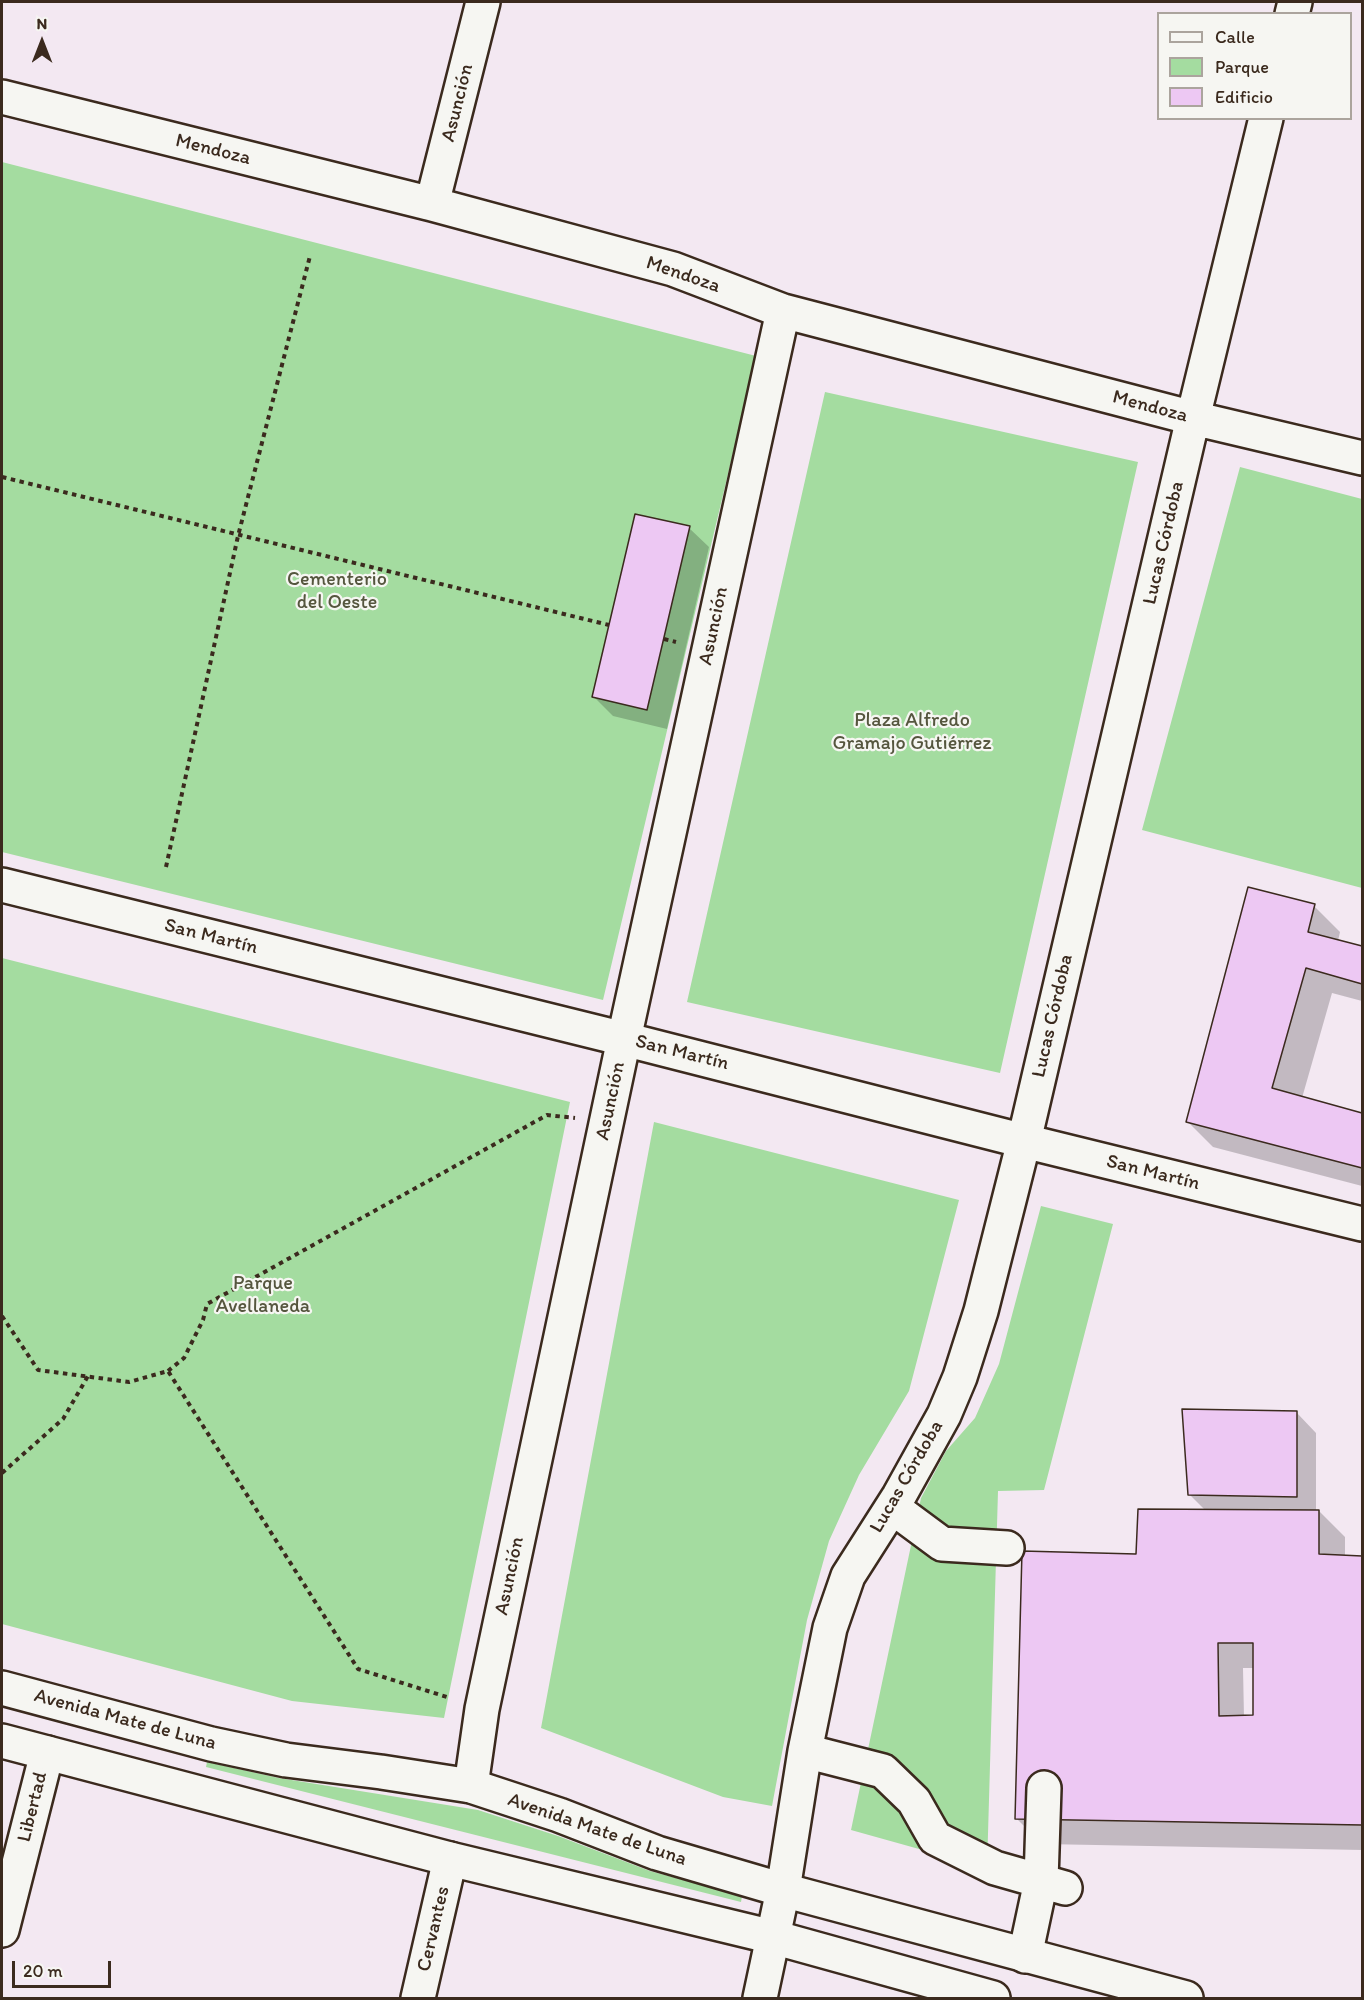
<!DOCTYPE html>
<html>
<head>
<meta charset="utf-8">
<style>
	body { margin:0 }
	#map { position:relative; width:1364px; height:2000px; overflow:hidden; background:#f3e8f2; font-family:Itim,sans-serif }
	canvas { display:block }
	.frame { position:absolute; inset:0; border:3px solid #3b2a1e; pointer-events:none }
	.legend { position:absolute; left:1157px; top:12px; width:195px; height:108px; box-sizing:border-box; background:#f6f6f2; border:2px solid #aba49d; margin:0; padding:8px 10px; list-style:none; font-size:18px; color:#3b2a1e }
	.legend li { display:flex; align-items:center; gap:12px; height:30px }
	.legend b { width:30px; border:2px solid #aba49d }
	.north { position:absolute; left:12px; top:12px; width:60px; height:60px; -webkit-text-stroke:4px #f6f6f2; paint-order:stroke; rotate:0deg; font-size:16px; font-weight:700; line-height:24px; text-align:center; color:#3b2a1e }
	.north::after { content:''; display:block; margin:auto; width:21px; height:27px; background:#3b2a1e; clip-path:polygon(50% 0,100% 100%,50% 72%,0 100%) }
	.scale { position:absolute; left:12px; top:1961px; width:99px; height:27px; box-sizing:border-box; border:3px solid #3b2a1e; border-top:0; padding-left:8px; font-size:18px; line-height:21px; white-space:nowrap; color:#3b2a1e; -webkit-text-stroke:4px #f6f6f2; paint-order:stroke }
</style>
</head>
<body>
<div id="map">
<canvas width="1364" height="2000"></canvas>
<div class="frame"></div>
<ul class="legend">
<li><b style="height:8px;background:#f6f6f2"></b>Calle</li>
<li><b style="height:16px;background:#a4dca0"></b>Parque</li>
<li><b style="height:16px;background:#edc8f3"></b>Edificio</li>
</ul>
<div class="north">N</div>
<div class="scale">20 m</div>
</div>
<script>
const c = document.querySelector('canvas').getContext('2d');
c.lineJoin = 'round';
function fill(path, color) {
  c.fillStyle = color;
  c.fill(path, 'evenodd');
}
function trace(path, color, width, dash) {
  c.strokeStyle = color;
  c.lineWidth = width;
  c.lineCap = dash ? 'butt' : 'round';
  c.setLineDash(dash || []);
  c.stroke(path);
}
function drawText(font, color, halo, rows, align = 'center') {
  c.font = font + ' Itim,sans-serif';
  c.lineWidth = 4.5;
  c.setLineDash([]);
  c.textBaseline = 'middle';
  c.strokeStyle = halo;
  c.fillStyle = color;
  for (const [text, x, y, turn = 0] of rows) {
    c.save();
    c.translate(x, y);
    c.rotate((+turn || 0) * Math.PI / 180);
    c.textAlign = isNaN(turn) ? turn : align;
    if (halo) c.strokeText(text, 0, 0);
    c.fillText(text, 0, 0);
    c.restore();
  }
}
fill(new Path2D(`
	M2 162 756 356 603 1000 2 852Z
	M825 392 1138 462 1000 1073 687 1002Z
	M1240 467 1362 499V888L1142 830Z
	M2 958 570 1102 444 1718 292 1701 2 1624Z
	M654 1122 959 1200 909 1391 859 1475 829 1541 807 1620 772 1806 723 1797 541 1728Z
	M1041 1206 1113 1224 1044 1490 998 1491 987 1868 851 1830 921 1498 946 1451 975 1418 999 1364Z
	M207 1762 279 1778 478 1810 558 1836 650 1871 742 1896 741 1902 206 1767Z`), '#a4dca0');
fill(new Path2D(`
	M689 528 709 547 667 729 613 716 594 697Z
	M1314 906 1340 932 1338 941 1362 948V1001L1332 993 1302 1098 1362 1115V1186L1213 1147 1187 1121Z
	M1297 1413 1316 1433V1511H1319L1345 1537V1557H1362V1850L1042 1844 1016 1818 1138 1556 1206 1511 1189 1494ZM1243 1668H1255V1717H1244Z`), '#0003');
const building = new Path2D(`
	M635 514 690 526 647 710 592 697Z
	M1248 887 1315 904 1308 932 1362 946V984L1306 968 1272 1088 1362 1113V1168L1186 1122Z
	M1182 1409 1297 1411V1497L1188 1495Z
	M1138 1509 1319 1510V1554L1362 1556V1825L1015 1819 1022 1551 1136 1554ZM1218 1643H1253V1715L1219 1716Z`);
fill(building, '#edc8f3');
trace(building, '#3b2a1e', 1.5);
const minor = new Path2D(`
	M1292 14 1295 2
	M2 97 432 204 673 269 783 311 1193 418 1362 458
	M432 204 483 2
	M2 885 624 1039 1024 1141 1362 1224
	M892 1507 942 1544 1007 1548
	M805 1751 883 1771 914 1801 935 1838 995 1868 1065 1888
	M471 1786 482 1709 624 1039 783 311
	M2 1930 47 1753
	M1025 1956 1041 1881 1044 1788
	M418 1998 450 1859
	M760 1998 783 1890 805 1751 830 1628 848 1576 899 1496 944 1415 960 1377 981 1311 1024 1141 1193 418 1266 118`);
const major = new Path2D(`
	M2 1688 211 1744 286 1760 381 1772 471 1786 559 1815 657 1853 783 1890 1186 1998
	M2 1741 450 1859 773 1937 993 1998`);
trace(minor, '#3b2a1e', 38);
trace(major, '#3b2a1e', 38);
trace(new Path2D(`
	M2 477 609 625
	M664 639 676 642
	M166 867 238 536 310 256
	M2 1316 38 1370 129 1382 168 1371 358 1669 450 1698
	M168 1371 184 1358 203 1320 207 1304 547 1115 575 1118
	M2 1473 63 1419 88 1376`), '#3b2a1e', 4, [4.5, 4.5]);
trace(minor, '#f6f6f2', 33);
trace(major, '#f6f6f2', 33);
drawText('20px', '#3b2a1e', '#f6f6f2', [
	["Asunción",458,103,-76],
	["Mendoza",213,150,14],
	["Mendoza",683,275,19],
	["Mendoza",1150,407,15],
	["Lucas Córdoba",1164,543,-77],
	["Asunción",714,626,-78],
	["San Martín",211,937,14],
	["Lucas Córdoba",1053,1016,-77],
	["San Martín",682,1053,14],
	["Asunción",611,1101,-78],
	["San Martín",1153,1173,14],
	["Lucas Córdoba",907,1477,-60],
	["Asunción",510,1576,-78],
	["Avenida Mate de Luna",125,1720,15],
	["Libertad",33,1807,-76],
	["Avenida Mate de Luna",597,1830,19],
	["Cervantes",434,1929,-77]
]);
drawText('20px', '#55563e', '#f6f6f2', [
	["Cementerio",337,580],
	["del Oeste",337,603],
	["Plaza Alfredo",912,721],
	["Gramajo Gutiérrez",912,744],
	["Parque",263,1284],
	["Avellaneda",263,1307]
]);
</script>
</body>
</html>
